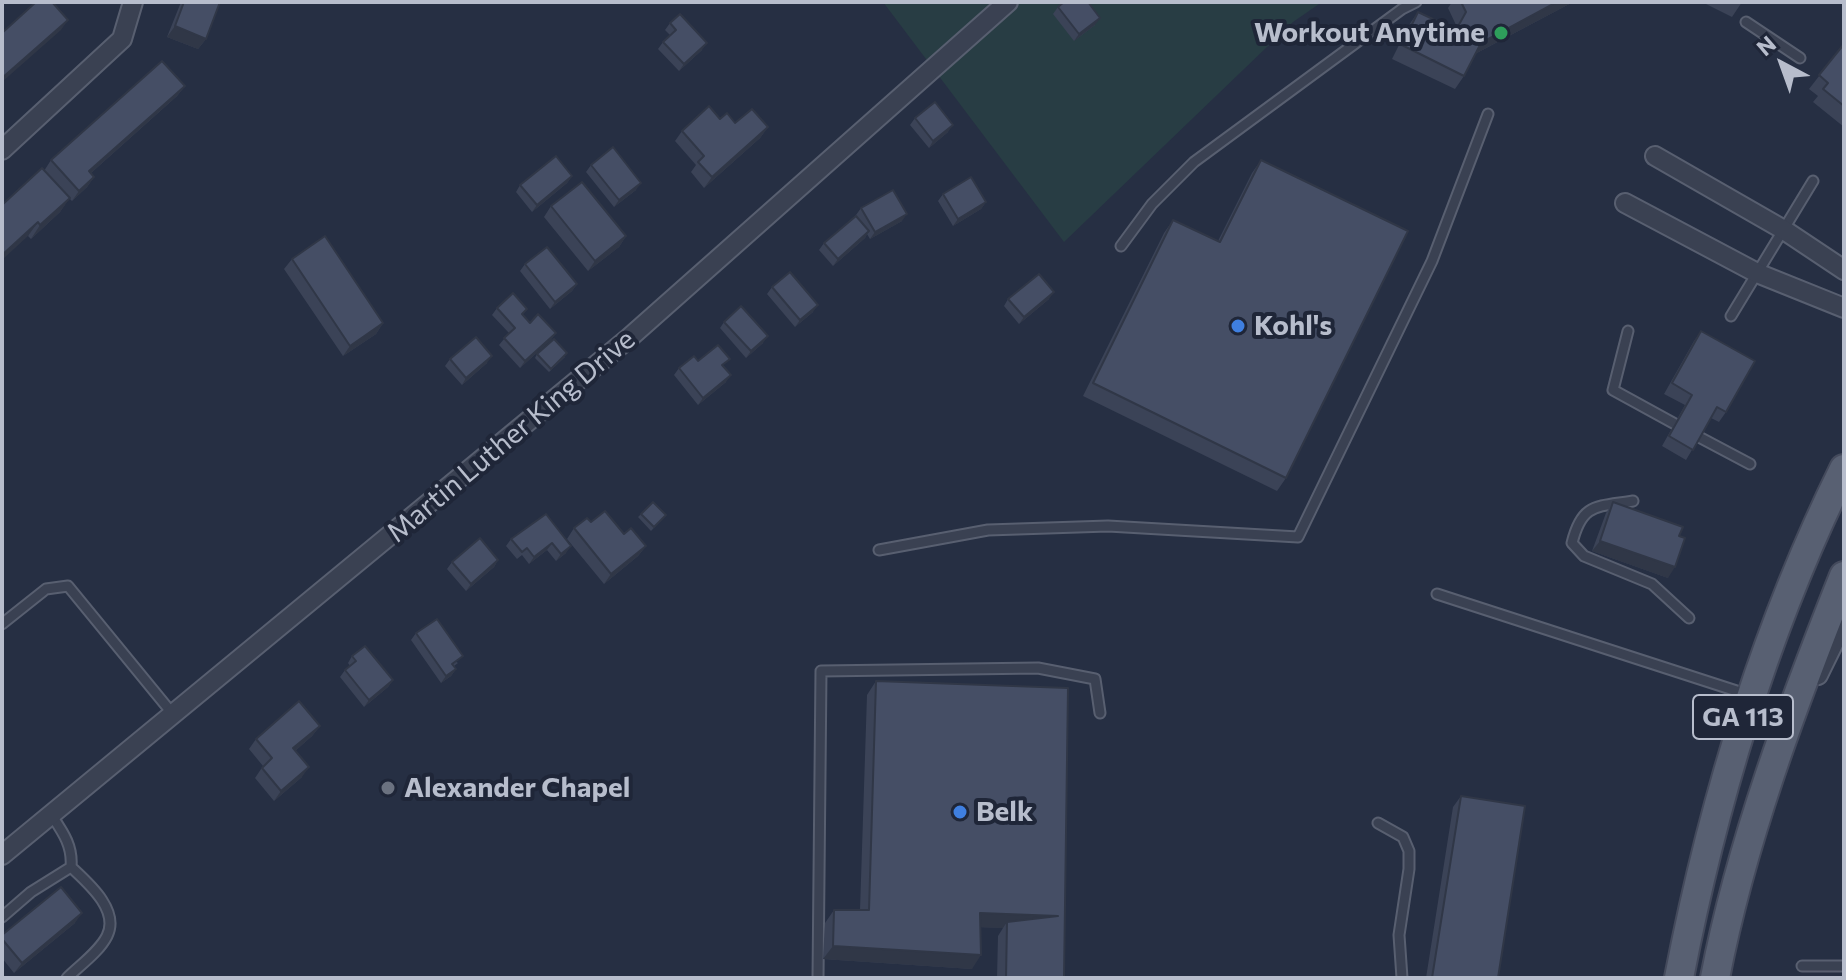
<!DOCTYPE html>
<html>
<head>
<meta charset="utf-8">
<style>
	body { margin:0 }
	#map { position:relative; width:1846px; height:980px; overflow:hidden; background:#262f43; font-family:Commissioner,sans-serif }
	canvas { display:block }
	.frame { position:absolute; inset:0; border:4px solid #b7bdcc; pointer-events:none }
	.north { position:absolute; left:1742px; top:24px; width:80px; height:80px; -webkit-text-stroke:6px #1f2638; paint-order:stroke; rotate:319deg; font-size:22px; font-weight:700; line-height:32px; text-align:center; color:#b7bdcc }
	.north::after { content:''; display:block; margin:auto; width:28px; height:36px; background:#b7bdcc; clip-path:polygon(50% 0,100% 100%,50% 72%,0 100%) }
</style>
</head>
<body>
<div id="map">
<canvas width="1846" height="980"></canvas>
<div class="frame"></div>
<div class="north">N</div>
</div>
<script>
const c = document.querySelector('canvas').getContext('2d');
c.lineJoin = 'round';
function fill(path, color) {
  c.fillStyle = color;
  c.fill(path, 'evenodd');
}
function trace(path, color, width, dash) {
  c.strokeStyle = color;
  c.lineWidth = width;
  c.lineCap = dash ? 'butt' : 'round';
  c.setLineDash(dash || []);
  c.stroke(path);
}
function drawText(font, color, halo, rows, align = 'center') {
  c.font = font + ' Commissioner,sans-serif';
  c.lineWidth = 8;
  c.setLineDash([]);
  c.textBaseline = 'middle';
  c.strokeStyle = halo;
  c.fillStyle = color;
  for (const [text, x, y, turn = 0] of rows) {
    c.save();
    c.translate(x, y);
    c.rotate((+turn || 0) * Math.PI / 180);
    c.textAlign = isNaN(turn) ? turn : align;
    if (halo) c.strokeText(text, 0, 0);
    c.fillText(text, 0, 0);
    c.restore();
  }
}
fill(new Path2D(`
	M883 2H1322L1293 22 1064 242Z`), '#283d44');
const lane = new Path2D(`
	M1746 22 1800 58
	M1121 246 1152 204 1194 162 1402 9 1416 2
	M1731 316 1813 181
	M1628 331 1613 390 1675 424
	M1699 437 1750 464
	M1633 501C1596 507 1582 503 1572 543L1584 556 1652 584 1689 618
	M879 550 988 530 1108 526 1298 537 1432 261 1488 114
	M1437 594 1749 695
	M2 624 46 589 68 586 172 713
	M50 813C62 831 73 845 71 867 88 883 120 910 107 936 99 952 79 966 67 978
	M1378 823 1403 837 1409 851V869L1399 935 1402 978
	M2 917 31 892 71 867
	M1802 966H1844
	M818 978 821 671 1038 668 1095 679 1100 713`);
const street = new Path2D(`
	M2 150 122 39 133 2
	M1655 156 1784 230 1844 270
	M1625 203 1757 273 1844 308
	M1818 675 1844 622
	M2 855 629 338 1008 2`);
const primary = new Path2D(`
	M1679 978C1713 801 1764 631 1844 469
	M1715 978C1741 842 1793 704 1844 576`);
trace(lane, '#585f70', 13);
trace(street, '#585f70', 22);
trace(primary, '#444a5c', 32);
trace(lane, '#3a4152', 9);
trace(street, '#3a4152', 18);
trace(primary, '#586072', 28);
fill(new Path2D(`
	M181 2H220L206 39 198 49 167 37Z
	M1452 2H1573L1475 54 1464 76 1455 89 1392 59 1409 25 1418 12 1454 29 1456 25 1448 8Z
	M1702 2H1742L1732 17Z
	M1058 7 1095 25 1074 41 1053 14Z
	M670 23 702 50 679 71 658 49 663 42 670 35 665 30Z
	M1844 44V127L1813 102 1818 96 1809 89Z
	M185 86 177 96 91 173 94 177 87 187 72 201 69 198 60 212 31 239 28 236 44 171 51 160Z
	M915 118 948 132 929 148 910 125Z
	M720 119 735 123 768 127 760 138 704 188 691 172 696 165 675 141 682 131Z
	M1261 160 1286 478 1277 491 1083 396 1164 233 1173 220 1218 241 1252 173Z
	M591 165 636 190 614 207 586 172Z
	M572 176 567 183 532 212 516 192 520 185Z
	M943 194 986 202 981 209 953 226 938 201Z
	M551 206 626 236 619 247 588 271 544 217Z
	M861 208 902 221 870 239 867 234 865 238 833 266 819 250 824 243 856 215Z
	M292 259 383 323 376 334 343 356 284 269Z
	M525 264 577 284 572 291 550 309 520 271Z
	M772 287 813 312 795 327 767 294Z
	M1008 299H1049L1019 324 1004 306Z
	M497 308 523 315 530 323 556 333 551 340 520 368 499 345 509 333 492 315Z
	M724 322 763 343 746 358 720 328Z
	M1701 331 1726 412 1719 422 1711 418 1686 460 1662 446 1685 405 1664 394 1694 341Z
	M537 354 565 357 549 372 535 358Z
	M450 359 487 363 462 385 445 366Z
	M698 361 724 367 726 382 698 405 674 375 679 368Z
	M1613 502 1679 536 1668 578 1592 551 1606 513Z
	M546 514 566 553 556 561 547 550 529 564 522 555 517 559 506 546 511 539Z
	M641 514 666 515 651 531 638 517Z
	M591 522 624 534 646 546 638 556 604 584 567 539 574 528Z
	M498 560 494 567 466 591 447 569 452 562Z
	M416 633 458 663 454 666 456 669 451 676 441 683 411 640Z
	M352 656 393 680 388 687 364 707 340 677 345 670 350 666 348 663Z
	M876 681 1064 978H997L998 936 1003 928 980 927 972 969 823 959 825 923 834 910H860L867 695Z
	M320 726 312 736 295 751 302 777 274 801 255 778 263 766 249 749 256 739Z
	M1461 796 1498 978H1426L1453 807Z
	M75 923 14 973 2 958V935Z`), '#3b4357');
fill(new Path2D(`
	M1557 2H1573L1471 56 1481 43Z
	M1100 18 1095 25 1074 41 1079 34Z
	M68 20 61 30 2 82V78Z
	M175 26 206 39 198 49 167 37Z
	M707 43 702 50 679 71 684 64Z
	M185 86 177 96 82 181 89 171Z
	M953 125 948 132 929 148 933 141Z
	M768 127 760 138 704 188 712 177Z
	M572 176 567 183 532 212 537 205Z
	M94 177 87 187 72 201 79 191Z
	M641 183 636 190 614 207 619 200Z
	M70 198 60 212 31 239 40 225Z
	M986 202 981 209 953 226 958 219Z
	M907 214 902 221 870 239 875 232Z
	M38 222 28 236 2 260V255Z
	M869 231 865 238 833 266 838 259Z
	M626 236 619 247 588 271 595 261Z
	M577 284 572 291 550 309 555 302Z
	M1054 292 1049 299 1019 324 1024 317Z
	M818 305 813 312 795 327 800 320Z
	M383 323 376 334 343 356 350 346Z
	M556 333 551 340 520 368 525 361Z
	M768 336 763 343 746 358 751 351Z
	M492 356 487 363 462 385 466 378Z
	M731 375 726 382 698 405 703 398Z
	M1600 541 1675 567 1668 578 1592 551Z
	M552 543 547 550 529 564 534 557Z
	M571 546 566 553 556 561 561 554Z
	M646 546 638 556 604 584 611 574Z
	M498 560 494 567 466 591 471 584Z
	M456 669 451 676 441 683 446 676Z
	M393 680 388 687 364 707 369 700Z
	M320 726 312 736 286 759 293 748Z
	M309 767 302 777 274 801 281 791Z
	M82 913 75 923 14 973 22 963Z
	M980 913 1058 916 1007 922 1003 928 970 927Z
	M833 946 981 955 972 969 823 959Z`), '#303747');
const building = new Path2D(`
	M36 2H52L68 20 2 78V33Z
	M184 2H220L206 39 175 26Z
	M1064 2H1088L1100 18 1079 34 1058 7Z
	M1461 2H1557L1481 43 1464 76 1402 45 1418 12 1456 30 1466 12Z
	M680 14 707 43 684 64 663 42 676 30 670 23Z
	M1844 44V106L1823 89 1828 83 1819 75Z
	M162 61 185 86 89 171 94 177 79 191 51 160Z
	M935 102 953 125 933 141 915 118Z
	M709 106 720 119 727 113 735 123 752 109 768 127 712 177 698 162 704 156 682 131Z
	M613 147 641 183 619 200 591 165Z
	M556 156 572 176 537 205 520 185Z
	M1261 160 1408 231 1286 478 1093 383 1173 220 1220 242Z
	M42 168 70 198 40 225 38 222 2 255V205Z
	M971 177 986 202 958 219 943 194Z
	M582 182 626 236 595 261 551 206Z
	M893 190 907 214 875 232 861 208Z
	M856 216 869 231 838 259 824 243Z
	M325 236 383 323 350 346 292 259Z
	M547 247 577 284 555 302 525 264Z
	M790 272 818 305 800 320 772 287Z
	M1039 274 1054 292 1024 317 1008 299Z
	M513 293 527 309 522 314 530 323 538 314 556 333 525 361 504 338 515 328 497 308Z
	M741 306 768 336 751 351 724 322Z
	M1701 331 1755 361 1726 412 1717 407 1693 450 1669 436 1692 395 1672 383Z
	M476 337 492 356 466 378 450 359Z
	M554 339 567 353 551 369 537 354Z
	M718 345 730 359 722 365 731 375 703 398 679 368 694 356 698 361Z
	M653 502 666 515 654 527 641 514Z
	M1613 502 1683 527 1679 536 1685 538 1675 567 1600 541Z
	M605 511 624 534 631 528 646 546 611 574 574 528 587 518 591 522Z
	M546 514 571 546 561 554 552 543 534 557 527 548 522 552 511 539Z
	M480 538 498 560 471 584 452 562Z
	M437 619 463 656 452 664 456 669 446 676 416 633Z
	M365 646 393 680 369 700 345 670 356 661 352 656Z
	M876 681 1068 688 1064 978H1006L1007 922 1058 916 980 913 981 955 833 946 834 910H869Z
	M299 701 320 726 293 748 309 767 281 791 262 768 272 758 256 739Z
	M1461 796 1525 806 1498 978H1432Z
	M61 887 82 913 22 963 2 939V935Z`);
fill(building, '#454e65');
trace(building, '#303747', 2);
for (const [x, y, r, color] of [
	[1501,33,8,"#2e9e5b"],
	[1238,326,8,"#3f7fe0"],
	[388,788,8,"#6b7280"],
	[960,812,8,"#3f7fe0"]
]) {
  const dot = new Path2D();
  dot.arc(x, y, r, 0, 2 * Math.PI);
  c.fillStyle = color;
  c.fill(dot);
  trace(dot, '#1f2638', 3);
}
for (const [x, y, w] of [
	[1743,717,100]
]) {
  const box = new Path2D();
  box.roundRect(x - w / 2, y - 22, w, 44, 6);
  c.fillStyle = '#1f2638';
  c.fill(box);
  trace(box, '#b7bdcc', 2);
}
drawText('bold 26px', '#b7bdcc', null, [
	["GA 113",1743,717]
]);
drawText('bold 28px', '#b7bdcc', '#1f2638', [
	["Workout Anytime",1485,33,"right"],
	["Kohl's",1254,326],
	["Alexander Chapel",404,788],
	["Belk",976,812]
], 'left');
drawText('28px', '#b7bdcc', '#1f2638', [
	["Martin Luther King Drive",511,436,-40]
]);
</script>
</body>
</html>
